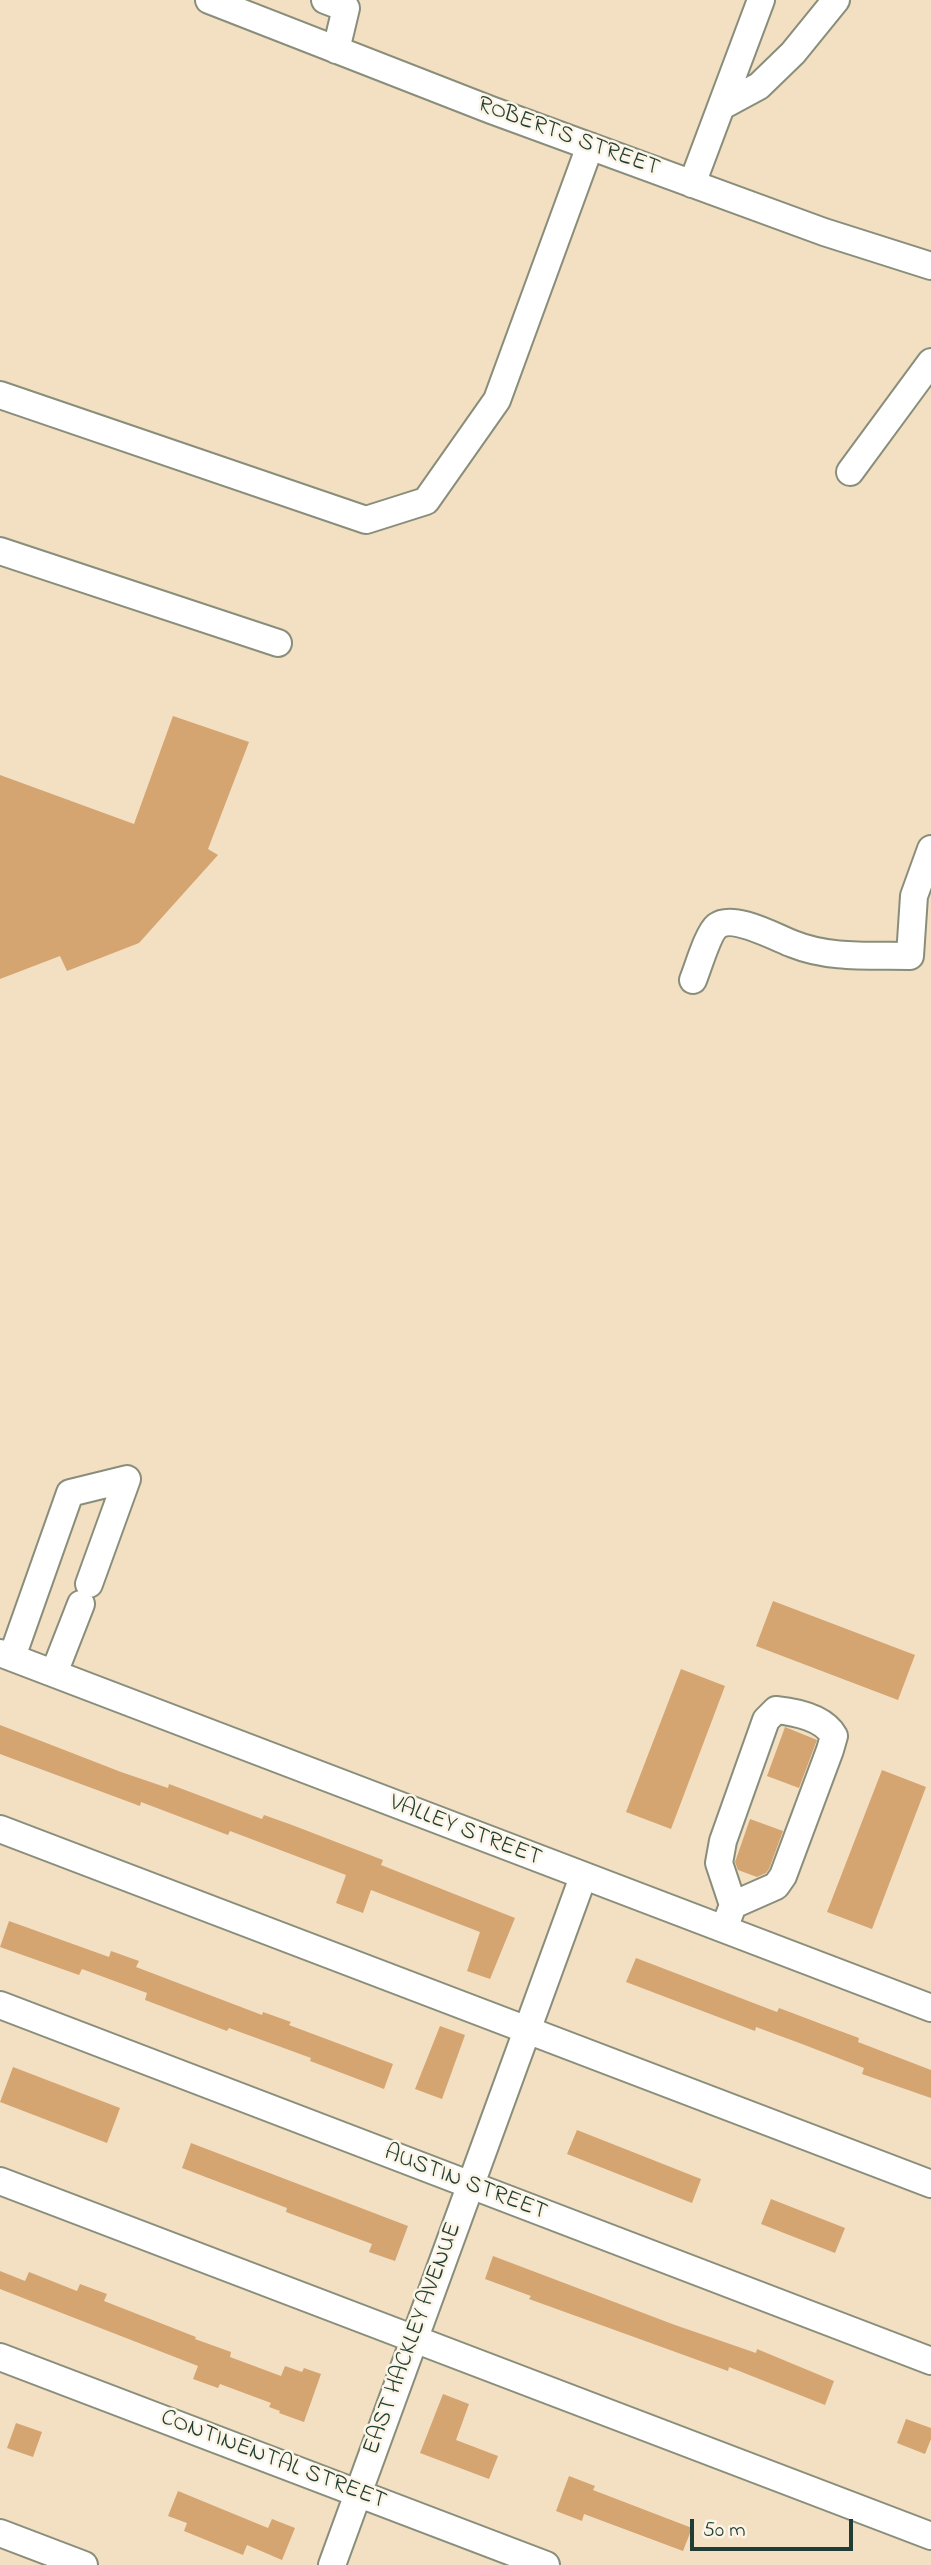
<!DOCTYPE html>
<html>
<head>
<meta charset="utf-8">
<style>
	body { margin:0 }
	#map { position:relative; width:931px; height:2565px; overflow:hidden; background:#f3dfc2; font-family:"Indie Flower",sans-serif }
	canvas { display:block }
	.scale { position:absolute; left:690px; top:2519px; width:163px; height:32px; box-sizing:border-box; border:4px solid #1f3d34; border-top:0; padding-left:9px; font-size:21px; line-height:24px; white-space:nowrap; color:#1f3d34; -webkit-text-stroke:5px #fcf5e5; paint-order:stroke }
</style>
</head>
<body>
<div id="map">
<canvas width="931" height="2565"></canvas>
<div class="scale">50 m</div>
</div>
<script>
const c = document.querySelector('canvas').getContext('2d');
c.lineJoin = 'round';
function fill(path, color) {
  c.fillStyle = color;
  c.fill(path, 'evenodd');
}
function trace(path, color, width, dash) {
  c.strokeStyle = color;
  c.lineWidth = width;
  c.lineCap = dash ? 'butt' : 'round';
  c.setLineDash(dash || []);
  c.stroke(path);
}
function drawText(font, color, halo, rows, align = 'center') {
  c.font = font + ' "Indie Flower",sans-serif';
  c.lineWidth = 5;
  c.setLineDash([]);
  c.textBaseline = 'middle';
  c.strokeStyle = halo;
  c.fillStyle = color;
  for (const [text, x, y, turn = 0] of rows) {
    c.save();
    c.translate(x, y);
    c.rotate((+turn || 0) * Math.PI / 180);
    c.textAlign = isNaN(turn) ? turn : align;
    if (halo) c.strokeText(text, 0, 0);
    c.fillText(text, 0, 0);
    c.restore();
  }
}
fill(new Path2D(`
	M173 716 249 742 208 849 218 855 139 943 67 971 60 956 0 979V775L134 824Z
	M773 1601 915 1655 898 1700 756 1646Z
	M681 1669 725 1686 671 1829 626 1812Z
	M0 1725 121 1772 168 1788 169 1784 262 1819 264 1815 292 1825 383 1860 381 1865 515 1918 490 1979 467 1971 480 1932 371 1890 363 1913 336 1903 346 1875 230 1831 228 1835 141 1802 140 1806 0 1754Z
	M785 1727 817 1740 799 1788 767 1776Z
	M882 1770 926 1787 872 1929 827 1912Z
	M750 1819 783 1831 769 1869 766 1873 757 1877 738 1870 735 1862Z
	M9 1921 109 1957 111 1951 139 1961 136 1967 262 2015 263 2012 291 2022 289 2025 393 2064 384 2089 310 2061 311 2058 229 2028 227 2031 145 2000 147 1993 82 1969 79 1975 0 1947Z
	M636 1958 777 2012 779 2008 832 2028 859 2038 858 2042 931 2070V2098L862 2074 864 2068 802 2044 756 2027 755 2031 626 1982Z
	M440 2026 465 2035 442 2099 415 2089Z
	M13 2067 120 2108 107 2143 0 2102Z
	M577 2130 701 2179 692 2203 567 2154Z
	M191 2143 408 2226 395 2261 369 2252 372 2244 286 2212 287 2208 182 2168Z
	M771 2199 845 2228 835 2253 761 2224Z
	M493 2256 675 2325 756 2353 757 2349 834 2381 825 2405 729 2367 728 2371 529 2299 531 2296 485 2279Z
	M0 2271 25 2281 29 2272 77 2291 80 2284 107 2294 104 2301 196 2337 195 2339 231 2352 230 2357 281 2376 285 2366 302 2372 304 2368 321 2374 304 2422 279 2413 280 2411 269 2407 271 2403 220 2384 218 2388 193 2379 198 2366 0 2289Z
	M443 2394 469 2404 456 2440 498 2456 489 2479 420 2453Z
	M906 2419 931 2428V2439L925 2454 897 2443Z
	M16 2423 42 2432 33 2457 7 2448Z
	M569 2476 595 2486 593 2490 692 2528 683 2551 584 2514 582 2521 556 2511Z
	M178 2491 268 2528 272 2519 295 2528 282 2560 247 2545 243 2555 184 2531 187 2523 168 2516Z`), '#d5a571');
const minor = new Path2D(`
	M209 0 491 110 824 232 931 266
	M325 0 346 8 336 50
	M722 106 759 86 793 53 836 0
	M692 184 761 0
	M0 395 366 520 426 501 497 400 590 146
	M850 472 931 362
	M0 551 278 643
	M693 980C698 968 708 933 717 926 733 914 775 937 793 944 830 959 871 955 910 956L914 896 931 849
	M0 1653 931 2008
	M12 1657 70 1493 127 1479 89 1584
	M54 1673 81 1604
	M0 1829 931 2184
	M724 1929 733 1905 719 1863 723 1841 766 1720 776 1710C796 1712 824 1718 834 1736L830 1750 783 1876 776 1886 733 1905
	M0 2005 931 2361
	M0 2181 931 2536
	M0 2357 546 2565
	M0 2533 84 2565
	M332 2565 583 1877`);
trace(minor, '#898e7b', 30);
trace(minor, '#fff', 26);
drawText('24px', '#1f3d34', '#fcf5e5', [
	["ROBERTS STREET",568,138,20],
	["VALLEY STREET",465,1832,21],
	["AUSTIN STREET",465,2184,21],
	["EAST HACKLEY AVENUE",414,2339,-70],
	["CONTINENTAL STREET",273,2461,21]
]);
</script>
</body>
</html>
